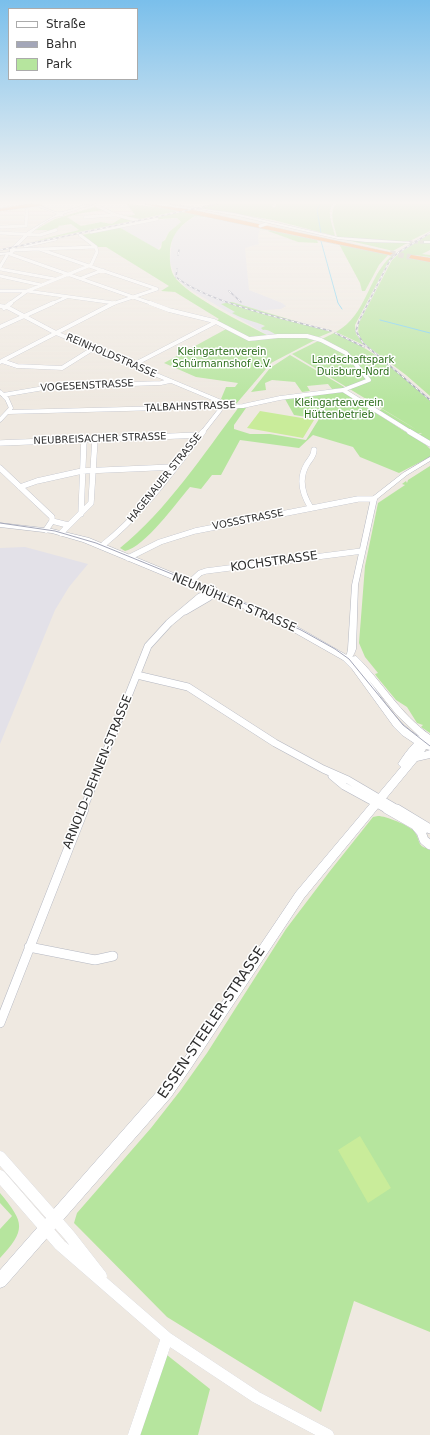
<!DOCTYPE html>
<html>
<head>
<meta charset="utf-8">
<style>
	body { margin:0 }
	#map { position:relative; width:430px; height:1435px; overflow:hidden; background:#efe9e1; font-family:"DejaVu Sans",sans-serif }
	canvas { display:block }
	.legend { position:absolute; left:8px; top:8px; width:130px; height:72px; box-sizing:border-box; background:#fff; border:1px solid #ababab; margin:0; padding:5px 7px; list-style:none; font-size:12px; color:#2e2e2e }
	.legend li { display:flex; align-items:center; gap:8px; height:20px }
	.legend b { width:20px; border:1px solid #ababab }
</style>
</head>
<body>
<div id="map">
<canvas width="430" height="1435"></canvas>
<ul class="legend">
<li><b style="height:5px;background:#fff"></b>Straße</li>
<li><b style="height:5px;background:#a3a6b8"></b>Bahn</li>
<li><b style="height:11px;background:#b6e59e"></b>Park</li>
</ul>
</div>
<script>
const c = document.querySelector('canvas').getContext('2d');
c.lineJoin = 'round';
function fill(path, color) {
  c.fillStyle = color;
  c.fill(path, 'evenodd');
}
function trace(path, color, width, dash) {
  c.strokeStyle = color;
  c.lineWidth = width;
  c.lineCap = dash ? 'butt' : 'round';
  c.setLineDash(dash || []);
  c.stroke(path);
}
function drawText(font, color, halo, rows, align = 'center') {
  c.font = font + ' "DejaVu Sans",sans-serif';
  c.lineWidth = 3;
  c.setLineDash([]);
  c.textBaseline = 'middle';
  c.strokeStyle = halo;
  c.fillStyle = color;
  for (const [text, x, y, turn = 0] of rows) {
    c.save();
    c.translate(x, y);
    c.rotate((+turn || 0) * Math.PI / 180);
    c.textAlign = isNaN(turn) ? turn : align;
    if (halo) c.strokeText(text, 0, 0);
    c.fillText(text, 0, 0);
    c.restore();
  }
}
fill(new Path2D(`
	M195 216 259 226 260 228 258 237 259 244 245 248 249 290 282 303 286 306 281 309 236 312 266 327 277 335H267L187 288 175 277 170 262 172 238 179 228Z
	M177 218 181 222 169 232 158 250 119 227 157 220Z
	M25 547 88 564 69 587 55 610 0 744V548Z`), '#e3e1e8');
fill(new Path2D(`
	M127 204 183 210 140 219 125 216 135 215Z
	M219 204H333C326 212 333 226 335 236L273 220 200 208Z
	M336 204H430V231L410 241 382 242 337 237C335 227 328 213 336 204Z
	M94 207 105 210 82 213 67 217 81 226 101 222 112 224 123 217 136 220 31 242 79 230 71 224 58 226 59 227 41 234H40L48 230H35L55 219Z
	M187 211 259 226 254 227 213 218 195 216C182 224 172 233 170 249 170 258 169 267 174 276 186 295 245 324 267 335L252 339 216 321 219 319 175 292 161 291 169 286 106 247H98L82 235 119 227 159 250 161 248 162 242 165 240 169 232 181 222 177 218 142 220Z
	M260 229V228L317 240 318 243 298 242 268 231 270 230Z
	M430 234V250L422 254 430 255V257L414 255 411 257 430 261V396L406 375 366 345C359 338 356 331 360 321L392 260 401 252Z
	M338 238 368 242H409L393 251Z
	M339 244 389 254 379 265 365 291H362L360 283Z
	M392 255 394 256 387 264 355 325 356 334 364 345 336 332C367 315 367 278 392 255Z
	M230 302H232L331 332 319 337C306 334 292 337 278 335 272 334 270 329 263 330L261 328 265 326C254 321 244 320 232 313L235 312 221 304Z
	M228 328 253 341 269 337H304L317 339 271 363 236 404 221 399 226 387H235L238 383 196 377 164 363Z
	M334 333C372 347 401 375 430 401V443L419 435 422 433 417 434 378 411 382 409 417 430 409 425 292 354Z
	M290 355 346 388 332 389 328 384 307 386 310 391 302 392 295 382 272 380 265 383 266 390 251 392 270 368Z
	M343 392 426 445 430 449V457L399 473 360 457 353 447 313 435 299 448 240 440 221 475H212L201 489 190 487C176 503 145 547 125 551L120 548C167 510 203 455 239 407L246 408 234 425V429L250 434H270L306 440 319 419 294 415 285 399Z
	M430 466V733L421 727 423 725 417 723 407 707 396 700 377 677 375 674 378 673 365 657 359 643 365 566 378 503 405 485 402 484 406 481 407 483 408 480Z
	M378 816C386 816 408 825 414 831 421 840 416 847 430 849V1332L354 1301 321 1412 167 1317 80 1229 74 1223 77 1213 151 1128 180 1091 207 1053 286 929 330 871 373 817Z
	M0 1193C25 1223 26 1230 0 1258V1229L12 1216 0 1203Z
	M167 1355 210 1389 198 1435H140Z`), '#b6e59e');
fill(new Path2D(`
	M260 411 314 420 303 438 247 428Z
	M360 1136 391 1188 368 1203 338 1150Z`), '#c9ec9a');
trace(new Path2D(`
	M320 204 317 210 321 233
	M321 241 338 303 342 309
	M380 320 430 333`), '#75cff0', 1);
trace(new Path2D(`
	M409 242H425`), '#c8c4bd', 3.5, [3.5, 2]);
trace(new Path2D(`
	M390 253 411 257`), '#c8c4bd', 5.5, [5.5, 3]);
const minorFar5 = new Path2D(`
	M95 205 116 215 143 222
	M274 206 275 204
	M85 217 116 215
	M0 227 26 226 27 210
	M91 232 157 219
	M0 233 40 235 56 230
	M25 246 56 239
	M39 249 157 289
	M12 250 96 247
	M10 254 153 304
	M0 267 7 255
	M0 269 55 279
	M0 276 41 285
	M82 278 103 270
	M0 291H27L114 303
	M9 304 27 291 91 265 97 252 96 247 80 235
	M51 304 67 297
	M112 304 157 289`);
const minorFar4 = new Path2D(`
	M0 306 7 307 56 333 219 401 220 410 202 433
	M4 308 11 303
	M0 327 53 303
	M2 361 17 366 62 368 94 348
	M0 362 114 303
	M133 365 216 322
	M343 390 412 433
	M0 392 7 399 11 408 0 420
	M3 395 50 387 161 383 170 381
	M9 412 243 406 280 398 343 390 369 380 346 353 321 340 307 336H278L249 339 214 321 169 310 150 303`);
const minorFar3 = new Path2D(`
	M410 432 430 444
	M0 443 200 435
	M0 468 52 517V521L46 530
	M20 487 37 481 82 471 174 467
	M311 508C302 494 298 479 307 464 310 459 314 456 314 450
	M81 514 84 439
	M52 521 68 525
	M61 533 91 503 95 439
	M104 544C143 513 172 471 203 432
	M128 558 160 542 195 531 358 499H374
	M189 583 200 573 206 571 362 551
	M198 598 214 589V593L207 598`);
const minorFar2 = new Path2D(`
	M185 611 209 597
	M137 675 188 687 275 743 323 769 348 780 399 810
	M332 776 344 786 388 810
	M83 810 148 646 169 623 200 597`);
const minorFar1 = new Path2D(`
	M387 809 415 825 421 832
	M397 809 430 829
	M424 829 421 832 424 840 430 845
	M29 947 95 960 113 956
	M0 1023 84 809`);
const minor = new Path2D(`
	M0 1157 69 1235 101 1276
	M0 1176 60 1245 167 1338 256 1397 328 1435
	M134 1435 167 1338`);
const tertiary = new Path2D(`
	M170 204 234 213 338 237 411 242 409 243 367 242 338 239 238 216Z
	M424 241H430V243H424Z
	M430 457V461L407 475 377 499 358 585 356 649C354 655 351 662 343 660L342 658 347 654 348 649 352 585 371 498 403 473Z`);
const secondary = new Path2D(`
	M31 204C41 203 53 214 61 212 73 210 83 203 95 204L63 214V216C48 215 24 239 14 250L15 251 12 254 0 255V253L10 252V249L27 232 57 214Z
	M0 523 52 529 89 538 282 618 350 657 356 656C382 681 400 714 430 735V750L426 749 424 752 430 750V758L417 761 304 898 191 1068 171 1097 5 1286 0 1288V1270L161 1087 183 1060 296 892 401 767 398 764C403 756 408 749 414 743L402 735 394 727 352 669 343 660 276 622 83 542 52 533 0 527ZM368 679 396 714 420 737C397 724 384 700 368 679Z`);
const motorway = new Path2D(`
	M28 204 44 205 0 211V209Z
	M145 204 193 210 393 253 390 255Z
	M411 255 430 258V262L409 258Z`);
trace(minorFar5, '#b4b7c1', 3.5);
trace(minorFar4, '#b4b7c1', 4.5);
trace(minorFar3, '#b4b7c1', 6);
trace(minorFar2, '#b4b7c1', 8);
trace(minorFar1, '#b4b7c1', 10);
trace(minor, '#b4b7c1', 12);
trace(tertiary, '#b4b7c1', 1);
trace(secondary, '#b4b7c1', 1);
trace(motorway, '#c9c9c9', 1);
trace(minorFar5, '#fff', 3);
trace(minorFar4, '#fff', 4);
trace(minorFar3, '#fff', 5.5);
trace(minorFar2, '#fff', 7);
trace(minorFar1, '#fff', 9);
trace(minor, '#fff', 12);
fill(tertiary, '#fff');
fill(secondary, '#fff');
fill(motorway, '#ffa35c');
trace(new Path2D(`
	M0 523 55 531 96 543 248 605 301 630 335 649 349 659 403 725 430 746`), '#a3a6b8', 1);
const rail = new Path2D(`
	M430 233 399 252 390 260 359 321 356 331 363 343 430 400
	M0 250 217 204
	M178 255 179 250
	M177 269 176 277C208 303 289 320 331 331
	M229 291 241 302
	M335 333 364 347`);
trace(rail, '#a3a6b8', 1.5);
trace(rail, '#fff', 1, [3]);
const minorBridge = new Path2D(`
	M260 226 266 224`);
trace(minorBridge, '#b4b7c1', 3.5, []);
trace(minorBridge, '#fff', 3);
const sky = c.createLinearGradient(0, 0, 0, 405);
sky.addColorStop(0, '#7abfeb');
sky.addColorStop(0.5, '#f8f5f2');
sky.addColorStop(1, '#f8f5f200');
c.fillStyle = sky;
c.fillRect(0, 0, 430, 405);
drawText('10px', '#2c6e1b', '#fff', [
	["Kleingartenverein",222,352],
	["Schürmannshof e.V.",222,364],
	["Landschaftspark",353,360],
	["Duisburg-Nord",353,372],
	["Kleingartenverein",339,403],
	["Hüttenbetrieb",339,415]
]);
drawText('10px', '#2e2e2e', '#fff', [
	["REINHOLDSTRASSE",111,356,23],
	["VOGESENSTRASSE",87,386,-3],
	["TALBAHNSTRASSE",190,407,-2],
	["NEUBREISACHER STRASSE",100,439,-2],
	["HAGENAUER STRASSE",165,478,-51],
	["VOSSSTRASSE",248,520,-11]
]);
drawText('12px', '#2e2e2e', '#fff', [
	["KOCHSTRASSE",274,562,-8],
	["NEUMÜHLER STRASSE",234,603,23],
	["ARNOLD-DEHNEN-STRASSE",98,772,-68]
]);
drawText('14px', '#2e2e2e', '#fff', [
	["ESSEN-STEELER-STRASSE",212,1023,-56]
]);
</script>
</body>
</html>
